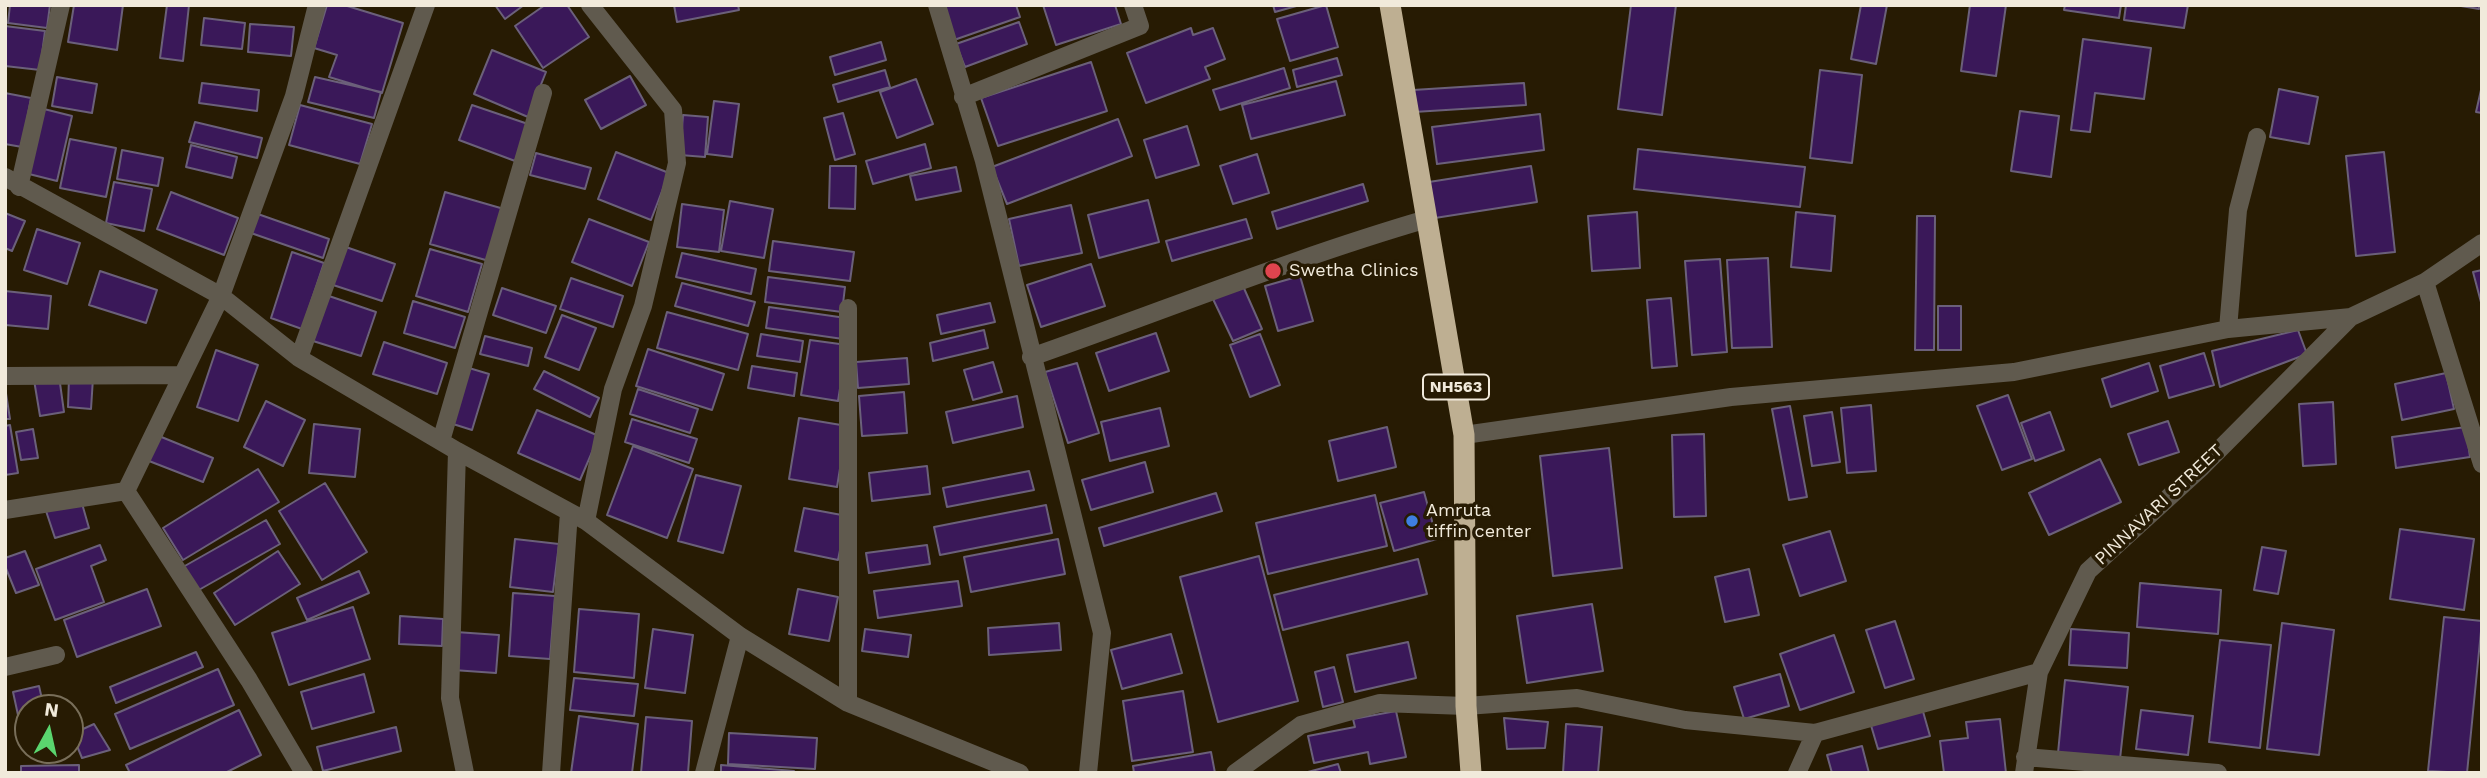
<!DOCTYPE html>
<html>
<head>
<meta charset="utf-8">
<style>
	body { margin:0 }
	#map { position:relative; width:2487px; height:778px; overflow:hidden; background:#271b03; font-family:"Work Sans",sans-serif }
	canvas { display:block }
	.frame { position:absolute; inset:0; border:7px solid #f1eadb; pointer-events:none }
	.north { position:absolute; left:14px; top:694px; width:70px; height:70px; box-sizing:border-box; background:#271b03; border:2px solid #786e59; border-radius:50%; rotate:8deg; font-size:19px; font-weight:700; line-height:28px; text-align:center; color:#f1eadb }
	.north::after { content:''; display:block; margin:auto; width:24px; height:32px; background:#5ad56e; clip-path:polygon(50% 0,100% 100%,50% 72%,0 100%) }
</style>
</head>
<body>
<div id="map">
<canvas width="2487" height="778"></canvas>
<div class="frame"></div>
<div class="north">N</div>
</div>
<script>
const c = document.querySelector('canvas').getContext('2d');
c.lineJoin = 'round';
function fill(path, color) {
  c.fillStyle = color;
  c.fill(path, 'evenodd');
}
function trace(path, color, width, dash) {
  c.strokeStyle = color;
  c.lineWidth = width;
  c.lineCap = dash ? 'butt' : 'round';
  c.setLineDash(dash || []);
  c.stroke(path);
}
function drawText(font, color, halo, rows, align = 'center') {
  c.font = font + ' "Work Sans",sans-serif';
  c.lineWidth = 7;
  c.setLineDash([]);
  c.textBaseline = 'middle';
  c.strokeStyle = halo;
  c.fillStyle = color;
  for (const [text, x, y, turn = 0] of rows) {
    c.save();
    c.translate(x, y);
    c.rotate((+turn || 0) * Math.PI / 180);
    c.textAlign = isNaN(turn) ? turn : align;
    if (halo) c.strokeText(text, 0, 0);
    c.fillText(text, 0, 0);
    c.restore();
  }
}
const building = new Path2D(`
	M10 5H50L47 28 8 23Z
	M74 5H123L117 50 68 42Z
	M167 5H189L183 61 160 58Z
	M327 5H344L403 23 382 93 329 77 337 55 314 48Z
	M495 5H524L505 19Z
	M545 5H567L589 37 543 68 515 26Z
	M674 5H738L739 10 677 22Z
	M942 5H1016L1020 17 954 40Z
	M1043 5H1115L1121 24 1056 45Z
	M1273 5H1300L1275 12Z
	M1326 5 1338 47 1290 61 1277 19Z
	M1631 5H1676L1662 115 1618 109Z
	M1861 5H1887L1876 64 1851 59Z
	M1970 5H2006L1996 76 1961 71Z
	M2065 5H2121L2119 18 2064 10Z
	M2126 5H2188L2184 28 2124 20Z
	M2455 5H2479V9Z
	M204 18 245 23 242 49 201 45Z
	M1019 22 1027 44 965 67 956 44Z
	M250 24 294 27 291 56 248 52Z
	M5 26 45 31 40 70 5 66Z
	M1191 28 1193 35 1213 28 1225 59 1205 67 1210 79 1146 103 1127 53Z
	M2083 39 2151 48 2144 99 2095 93 2090 132 2071 130Z
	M881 42 886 60 835 75 830 57Z
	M492 50 546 72 528 117 474 94Z
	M1337 58 1342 75 1297 87 1293 70Z
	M1091 62 1107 111 998 146 981 98Z
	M1284 68 1290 88 1220 110 1213 90Z
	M885 70 890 87 838 102 833 85Z
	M1820 70 1862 75 1852 163 1810 158Z
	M630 76 646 105 601 129 585 100Z
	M57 77 97 84 92 113 52 106Z
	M315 77 381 92 374 118 308 102Z
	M916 79 933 124 897 138 880 92Z
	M1336 81 1345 115 1251 139 1242 105Z
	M202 83 259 90 257 111 199 103Z
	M1524 83 1526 105 1414 112 1413 90Z
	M2279 89 2318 97 2309 144 2270 137Z
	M2481 90H2482V113L2476 112Z
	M5 93 31 98 22 147 5 144Z
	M714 101 739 104 732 157 707 154Z
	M300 105 372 124 360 164 289 145Z
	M472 105 528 124 515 161 459 140Z
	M44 109 72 116 57 181 29 174Z
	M2020 111 2059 116 2051 177 2011 171Z
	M843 113 855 154 835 160 824 118Z
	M1540 114 1544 150 1437 164 1432 127Z
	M683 115 708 117 705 157 680 155Z
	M1118 119 1132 156 1007 204 992 167Z
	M195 122 262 138 257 158 189 142Z
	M1187 126 1199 165 1156 178 1144 140Z
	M70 139 116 148 106 197 60 188Z
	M925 144 931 168 873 184 866 161Z
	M191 145 237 157 232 178 186 167Z
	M1638 149 1805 167 1800 207 1634 189Z
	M122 150 163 158 158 186 117 179Z
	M616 152 669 173 651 220 598 199Z
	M2384 152 2395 252 2356 256 2346 156Z
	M536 153 591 168 585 189 530 175Z
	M1257 154 1269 193 1233 204 1220 166Z
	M830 166H856L855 209 829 208Z
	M1531 166 1537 202 1435 218 1429 182Z
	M956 167 961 191 916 200 910 176Z
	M114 182 152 189 144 231 106 223Z
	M1363 184 1368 201 1277 229 1272 212Z
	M171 192 238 218 224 255 157 229Z
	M445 192 504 209 489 261 430 244Z
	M1148 200 1159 242 1099 258 1088 215Z
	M730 201 773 209 764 258 721 251Z
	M682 204 724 210 719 252 677 247Z
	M1071 205 1082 253 1019 266 1009 219Z
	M1637 212 1640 268 1592 271 1588 216Z
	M1796 212 1835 216 1831 271 1791 267Z
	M5 213 25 221 12 251 5 248Z
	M255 213 329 239 323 258 248 232Z
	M1917 216H1935L1934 350H1915Z
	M589 219 649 242 632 286 572 262Z
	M1246 219 1252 238 1172 261 1166 241Z
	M37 229 80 243 67 284 24 270Z
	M773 241 854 252 850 281 769 271Z
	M343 246 395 264 382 301 330 284Z
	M430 249 482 264 468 312 416 296Z
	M292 252 324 263 302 329 271 318Z
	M682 253 756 269 751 294 676 277Z
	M1768 258 1772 347 1732 348 1727 260Z
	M1720 259 1727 352 1692 355 1685 261Z
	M1091 264 1105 306 1041 327 1027 285Z
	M2482 270V306L2473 272Z
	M100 271 157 290 146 323 89 305Z
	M1300 276 1313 321 1278 331 1265 286Z
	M768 277 845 287 842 312 765 302Z
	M571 278 623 296 613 327 560 309Z
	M682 283 755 302 748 326 675 306Z
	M1243 286 1262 329 1233 341 1213 299Z
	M502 288 556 306 546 333 493 315Z
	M5 291 51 296 48 329 5 325Z
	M329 296 376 312 361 356 313 341Z
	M1671 298 1677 366 1652 368 1647 300Z
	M413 301 465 317 455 348 404 333Z
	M990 303 995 322 941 334 937 315Z
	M1938 306H1961V350H1938Z
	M769 307 846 318 843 339 766 328Z
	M667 312 748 334 738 370 657 348Z
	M562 315 596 328 579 370 545 357Z
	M984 330 988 348 933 361 930 343Z
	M2298 330 2307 354 2220 387 2212 351Z
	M1156 333 1169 371 1109 391 1096 353Z
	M761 334 803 341 800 362 757 356Z
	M1260 334 1280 385 1250 397 1230 345Z
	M485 336 532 348 528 366 480 354Z
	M810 340 847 345 838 401 801 395Z
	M384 342 447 363 437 394 373 374Z
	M648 349 724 374 712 410 636 386Z
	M216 350 258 365 238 421 197 407Z
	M2204 353 2214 385 2169 398 2160 366Z
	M907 358 909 384 858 388 856 362Z
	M993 362 1002 392 973 400 964 370Z
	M1077 363 1099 433 1068 443 1045 372Z
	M2149 363 2158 391 2111 407 2102 379Z
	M752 366 797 373 794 396 748 388Z
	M469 368 489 374 472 430 453 424Z
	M544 371 599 398 590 417 534 389Z
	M2446 373 2454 409 2402 420 2395 384Z
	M59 376 64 412 40 416 34 380Z
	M69 377 93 378 91 409 68 407Z
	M5 387 10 419H5Z
	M638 389 698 409 690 433 630 414Z
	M904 392 907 433 862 436 859 396Z
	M2008 395 2032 459 2002 470 1977 406Z
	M1017 396 1023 427 953 443 946 412Z
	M266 401 305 420 283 466 244 447Z
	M2333 402 2336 464 2303 466 2299 404Z
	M1871 405 1876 471 1847 473 1841 408Z
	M1790 406 1807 497 1789 500 1772 409Z
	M1160 408 1169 446 1110 461 1101 422Z
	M537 410 599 436 580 480 518 453Z
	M1832 412 1840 462 1812 466 1804 416Z
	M2050 412 2064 450 2035 461 2021 423Z
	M799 418 847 426 837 487 789 479Z
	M632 419 697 439 689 463 625 442Z
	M2168 421 2179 452 2139 465 2128 434Z
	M314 424 360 429 355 477 309 473Z
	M10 425 18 473 5 475V426Z
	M1387 427 1396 467 1338 481 1329 441Z
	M2466 427 2470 457 2396 468 2392 437Z
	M33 429 38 458 21 460 16 432Z
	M1704 434 1706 516 1674 517 1672 435Z
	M159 436 213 458 203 482 149 461Z
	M633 446 693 469 667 538 607 515Z
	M1609 448 1622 568 1553 576 1540 456Z
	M2100 459 2121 502 2049 535 2029 493Z
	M1145 462 1153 492 1091 510 1082 480Z
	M927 466 930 494 872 501 869 473Z
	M258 469 279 502 183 560 163 528Z
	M1029 471 1034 490 947 507 943 488Z
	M696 475 741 486 723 553 678 541Z
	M325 483 367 552 322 580 279 511Z
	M1424 492 1437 539 1394 551 1380 503Z
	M1216 493 1222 511 1104 546 1099 528Z
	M1375 495 1387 546 1268 574 1256 523Z
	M81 500 89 528 55 538 46 511Z
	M1046 505 1052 533 940 555 934 527Z
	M804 508 847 516 838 560 795 551Z
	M266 520 280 544 197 591 183 567Z
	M2400 529 2474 539 2464 610 2390 599Z
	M1830 531 1846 581 1800 596 1783 545Z
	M515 539 559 544 553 592 510 587Z
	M1058 539 1065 574 971 592 964 557Z
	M100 545 106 560 91 566 104 602 55 620 36 569Z
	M927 545 930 564 869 573 866 553Z
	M2262 547 2286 551 2278 594 2254 590Z
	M25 551 39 585 16 593 5 566V558Z
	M278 551 300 584 235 625 214 593Z
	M1259 556 1298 701 1218 722 1180 577Z
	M1418 559 1427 594 1283 630 1274 595Z
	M1749 569 1759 615 1725 622 1715 577Z
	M359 571 369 593 307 620 297 598Z
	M958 581 962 606 878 618 874 591Z
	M2140 583 2221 590 2218 634 2137 627Z
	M147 589 161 626 77 657 64 620Z
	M798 589 838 597 829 641 789 634Z
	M513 593 555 596 550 659 509 656Z
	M1592 604 1603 671 1527 683 1517 616Z
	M353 607 370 659 289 685 272 633Z
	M579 609 639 614 634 678 574 672Z
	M400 616 443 619 442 646 399 644Z
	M2444 617 2482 621 2467 773 2428 771Z
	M1895 621 1914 679 1885 688 1866 630Z
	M1059 623 1061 650 989 655 988 628Z
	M2282 623 2334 630 2319 755 2267 749Z
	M653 629 693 635 685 693 645 688Z
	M865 629 911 635 908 657 862 651Z
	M2071 629 2129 633 2127 668 2069 665Z
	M456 632 499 635 496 673 453 670Z
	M1171 634 1182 673 1122 689 1111 650Z
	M1834 635 1854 692 1800 710 1780 654Z
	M2220 640 2271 645 2260 748 2209 742Z
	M1408 642 1416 678 1355 692 1347 655Z
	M196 652 203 667 116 703 110 687Z
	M1334 667 1343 702 1323 707 1315 672Z
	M218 669 234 705 130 749 115 714Z
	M364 674 374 712 312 729 301 692Z
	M1780 674 1789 706 1744 719 1734 687Z
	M574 678 638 684 634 716 570 710Z
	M2065 680 2128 687 2120 759 2058 753Z
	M39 686 44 708H28V737L23 738 13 692Z
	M1183 691 1193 752 1132 761 1123 701Z
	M1922 708 1930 736 1878 749 1870 722Z
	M239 710 261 755 225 773H130L126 765Z
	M2141 710 2193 716 2188 755 2136 749Z
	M1396 711 1406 757 1370 764 1368 752 1314 763 1308 736 1355 727 1353 719Z
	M579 716 638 724 632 773H571Z
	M646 717 692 721 688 773H641Z
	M1504 718 1548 722 1545 748 1507 749Z
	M2000 719 2006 773H1944L1940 741 1968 738 1966 722Z
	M94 724 110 750 82 758 72 734Z
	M1566 724 1602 727 1598 773H1563Z
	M396 727 401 751 323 771 317 747Z
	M729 733 817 738 815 769 728 764Z
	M1862 746 1869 773H1832L1827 755Z
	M1211 752 1215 773H1134L1133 766Z
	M1338 764 1341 773H1304Z
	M79 765V773H21V766Z
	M721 765 794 771V773H721Z`);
fill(building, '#3a1859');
trace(building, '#6b607a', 2);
trace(new Path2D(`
	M937 5 984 161 1102 633 1088 773
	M963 97 1140 26 1133 5
	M5 177 221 296 299 358 457 451 586 521 740 636 848 703 1020 773
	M19 187 61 5
	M2425 282 2482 464
	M848 308V703
	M2228 329 2238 210 2257 137
	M1031 357C1163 311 1293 258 1427 219
	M299 358 426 5
	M5 376 182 375
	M1464 435 1731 397 2014 372 2228 329 2351 317 2425 282 2482 243
	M441 441 543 93
	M457 451 450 698 465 773
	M5 510 126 491
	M586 521 613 389 643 306 677 163 673 110 590 5
	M5 667 56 655
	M2025 757 2218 773
	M304 773 249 680 126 491 221 296 294 96 317 5
	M551 773 569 512
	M704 773 740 636
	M1235 773 1301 725 1380 703 1466 706 1577 698 1685 720 1815 733
	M1797 773 1815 733 2039 672
	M2024 773 2039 672 2088 571 2202 467 2351 317`), '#605a4e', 18);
trace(new Path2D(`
	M1390 5 1464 435 1466 706 1471 773`), '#beaf92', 21);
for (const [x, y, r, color] of [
	[1273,271,9,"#e0444e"],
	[1412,521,7,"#3f7fe0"]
]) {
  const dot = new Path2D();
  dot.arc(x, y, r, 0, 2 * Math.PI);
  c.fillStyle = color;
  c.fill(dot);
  trace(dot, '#271b03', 2.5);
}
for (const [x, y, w] of [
	[1456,387,66]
]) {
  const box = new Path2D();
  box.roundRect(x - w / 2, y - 12.5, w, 25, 5);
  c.fillStyle = '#271b03';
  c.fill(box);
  trace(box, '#f1eadb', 2);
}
drawText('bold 16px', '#f1eadb', null, [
	["NH563",1456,387]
]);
drawText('18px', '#f1eadb', '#271b03', [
	["Swetha Clinics",1289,271],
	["Amruta",1426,511],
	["tiffin center",1426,532]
], 'left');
drawText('18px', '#f1eadb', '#271b03', [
	["PINNAVARI STREET",2159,505,-43]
]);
</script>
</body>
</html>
